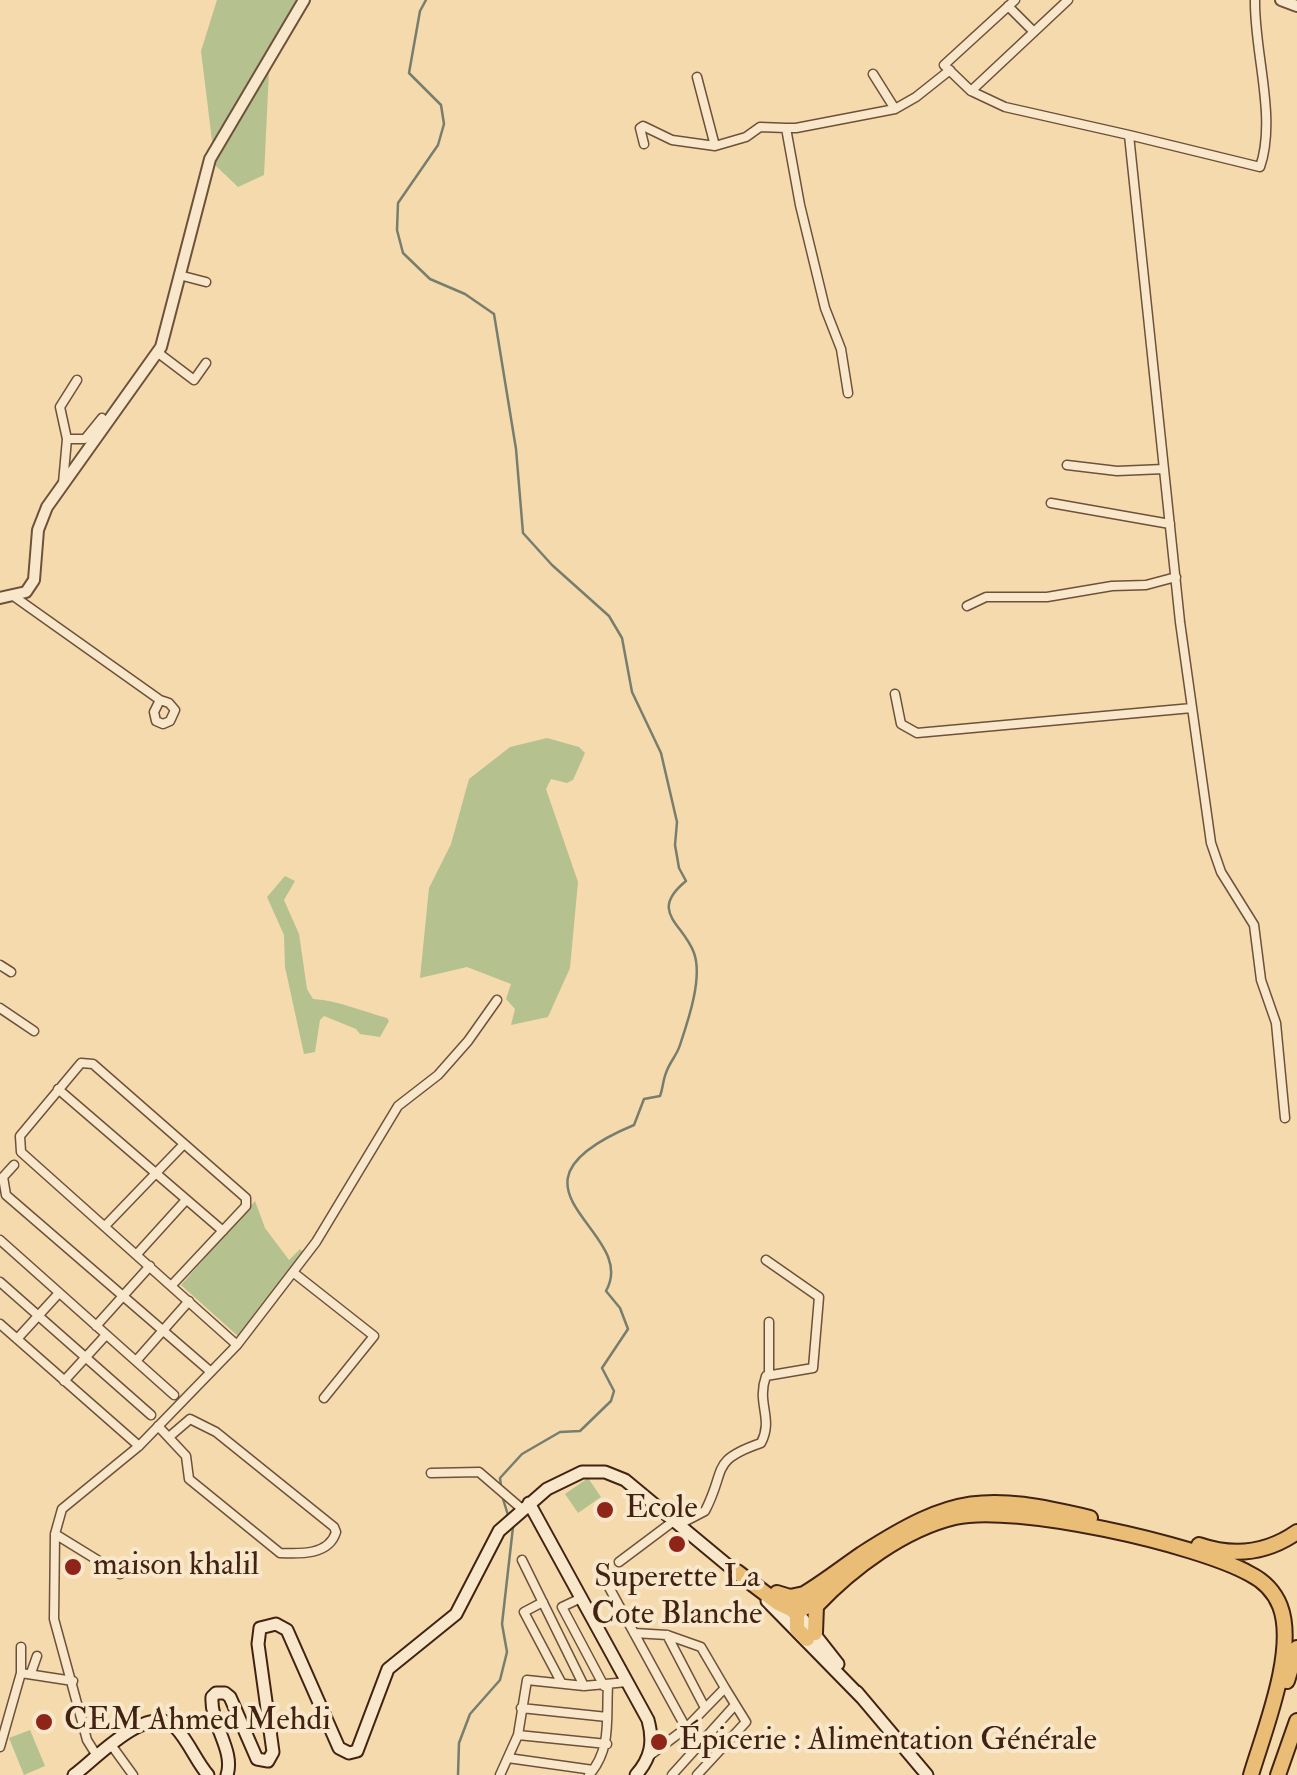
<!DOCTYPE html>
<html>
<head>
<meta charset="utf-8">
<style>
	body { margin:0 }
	canvas { display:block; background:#f4daad }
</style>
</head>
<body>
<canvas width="1297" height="1775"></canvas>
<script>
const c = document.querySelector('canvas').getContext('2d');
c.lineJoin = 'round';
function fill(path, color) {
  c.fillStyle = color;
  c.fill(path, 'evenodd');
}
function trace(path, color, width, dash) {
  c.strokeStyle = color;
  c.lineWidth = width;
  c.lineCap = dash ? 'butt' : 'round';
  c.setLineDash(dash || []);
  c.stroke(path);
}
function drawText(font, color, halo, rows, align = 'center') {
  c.font = font + ' "IM FELL Double Pica",serif';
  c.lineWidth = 8;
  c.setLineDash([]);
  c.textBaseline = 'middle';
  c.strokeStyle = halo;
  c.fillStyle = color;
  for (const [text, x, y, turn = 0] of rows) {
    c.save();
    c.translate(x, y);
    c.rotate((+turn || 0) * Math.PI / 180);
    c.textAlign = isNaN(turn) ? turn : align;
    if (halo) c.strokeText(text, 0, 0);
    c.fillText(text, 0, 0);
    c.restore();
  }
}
fill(new Path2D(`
	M217 0H308L295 16 269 71 264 175 238 187 215 165 201 51Z
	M547 738 579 747 585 753 573 780 567 783 551 779 546 789 578 882 570 968 548 1017 511 1025 515 1009 506 999 511 984 467 967 420 978 429 888 451 844 469 779 510 747Z
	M285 876 295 881 284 900 299 934 307 989 313 999C340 1001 361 1011 387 1018L389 1021 380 1037 360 1034 356 1029 324 1016 320 1020 315 1052 304 1054 285 967 284 935 267 897Z
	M255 1201 265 1228 289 1260 300 1249 305 1254 239 1337 181 1285Z
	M588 1478 601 1497 578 1513 565 1494Z
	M30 1730 45 1766 24 1775 9 1738Z`), '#b5c18f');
trace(new Path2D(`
	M426 0 420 11 409 73 441 105 444 124 438 145 398 203 397 230 403 253 430 279 465 294 494 314 516 449 523 533 552 565 609 616 622 638 632 692 661 753 677 822 675 845 679 868 686 881C648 912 683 923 694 953 703 978 688 1021 680 1045 677 1055 669 1063 666 1073 663 1080 663 1088 660 1096L644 1099 634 1125C483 1188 641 1230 606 1291L620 1308 628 1329 602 1368 614 1391 611 1401 580 1431 560 1432 522 1454 500 1478 501 1486
	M503 1499 508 1515
	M458 1775 459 1743 470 1714 500 1680 507 1652 502 1624 513 1527`), '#787e6e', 2.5);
const minor = new Path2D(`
	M1015 0 944 65 971 91 1068 0
	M1255 0C1254 52 1277 118 1260 167L1129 135 1180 622 1211 843 1221 872 1254 925 1261 980 1276 1023 1285 1118
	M1008 6 1034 32
	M873 74 895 109
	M697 77 715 146
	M971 91 1005 107 1129 135
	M644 144 640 128 643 126 672 140 715 146 746 137 760 127 786 128
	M179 275 206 282
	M157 352 194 380 206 363
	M848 393 841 349 825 308 800 205 786 128H796L895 109 916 97 950 70
	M67 439H85L102 418
	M1067 465 1117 471 1164 469
	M63 483 67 439 60 407 77 380
	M1051 503 1170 524
	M12 595 160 700
	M967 606 986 597H1047L1112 586 1146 585 1176 577
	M895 694 901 724 917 733 1192 708
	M160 700 169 703 175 710 170 721 163 724 156 721 154 712Z
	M0 965 11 972
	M0 1008 34 1031
	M58 1089 223 1231
	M14 1165 3 1177 6 1195 211 1372
	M105 1226 184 1144
	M0 1240 174 1395
	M137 1254 186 1200
	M294 1273 374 1336 324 1398
	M0 1282 151 1415
	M172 1285 246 1206V1198L93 1064 81 1063 20 1136 21 1152 237 1345
	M0 1324 139 1446
	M96 1326 150 1266
	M17 1339 59 1293
	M136 1361 189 1301
	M769 1375V1322
	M64 1381 106 1335
	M158 1426 186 1456 189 1479 280 1553C301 1554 329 1555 336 1532L334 1527 216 1432 190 1419 169 1437
	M431 1473 479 1472 522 1509
	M680 1524 705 1511C727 1469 709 1461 761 1443 774 1418 756 1404 766 1376L813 1368 819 1297 766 1260
	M55 1534 120 1574
	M522 1560 584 1686
	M619 1562 675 1520
	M605 1580 686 1728
	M581 1598 562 1607 604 1686
	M543 1602 524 1612 561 1682
	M634 1633 667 1635 701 1647 725 1688
	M667 1635 705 1708
	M21 1673 73 1681
	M31 1673 37 1656
	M521 1708 607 1717
	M518 1735 607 1744
	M112 1746 133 1775
	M0 1747 21 1673V1647
	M97 1756 87 1740 54 1619 55 1534 62 1509 139 1446 237 1345 316 1242 398 1106 438 1075 468 1041 497 1000
	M649 1756 686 1728 725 1688 746 1722 697 1775
	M508 1758 593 1770
	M500 1775 518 1735 527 1680 584 1686 627 1682
	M589 1775C612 1749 606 1719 608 1686
	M672 1775 735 1705`);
const tertiary = new Path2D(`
	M1281 0 1297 6
	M0 598 26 592 34 580 38 530 47 507 161 347 210 159 304 0`);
const secondary = new Path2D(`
	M529 1503 648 1720C654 1742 651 1758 636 1775
	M767 1601 862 1698
	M794 1608 838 1664
	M857 1692 927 1775
	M74 1775C97 1758 149 1701 176 1728 189 1742 196 1761 208 1775
	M227 1775C235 1750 210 1724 212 1697L216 1693H225L230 1697 257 1759 268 1761 273 1752 258 1644 260 1628 276 1624 287 1630 339 1748 349 1753 357 1751 388 1669 456 1614 499 1531 547 1489 582 1472H605L625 1480 743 1578`);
const motorway = new Path2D(`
	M1199 1545C1234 1557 1267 1553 1297 1532
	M737 1572 778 1603 797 1612 820 1599
	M777 1593 790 1597 804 1594C824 1582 843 1567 862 1554 954 1495 985 1493 1090 1518
	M801 1604 797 1612V1629L807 1639
	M815 1633 816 1606C852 1568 904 1529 955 1517 1013 1503 1197 1544 1250 1574 1264 1581 1274 1591 1280 1606 1297 1650 1264 1731 1251 1775
	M1287 1681 1297 1648
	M1278 1775 1297 1721`);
trace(minor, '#6e513a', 11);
trace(tertiary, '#6e513a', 14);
trace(secondary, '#422313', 15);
trace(motorway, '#422313', 18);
trace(minor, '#f8e7ca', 8);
trace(tertiary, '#f8e7ca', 10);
trace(secondary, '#f8e7ca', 11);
trace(motorway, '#eabd76', 14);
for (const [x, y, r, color] of [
	[605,1510,10,"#8f2418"],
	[677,1544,10,"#8f2418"],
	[73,1567,10,"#8f2418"],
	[44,1722,10,"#8f2418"],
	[659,1742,10,"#8f2418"]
]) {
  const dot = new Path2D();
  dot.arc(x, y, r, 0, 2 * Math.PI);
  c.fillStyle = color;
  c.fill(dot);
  trace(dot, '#f8e7ca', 4);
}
drawText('32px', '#422313', '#f8e7ca', [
	["Ecole",625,1510],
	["maison khalil",93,1567],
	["Superette La",677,1579,"center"],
	["Cote Blanche",677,1616,"center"],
	["CEM Ahmed Mehdi",64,1722],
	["Épicerie : Alimentation Générale",679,1742]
], 'left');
</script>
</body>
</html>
